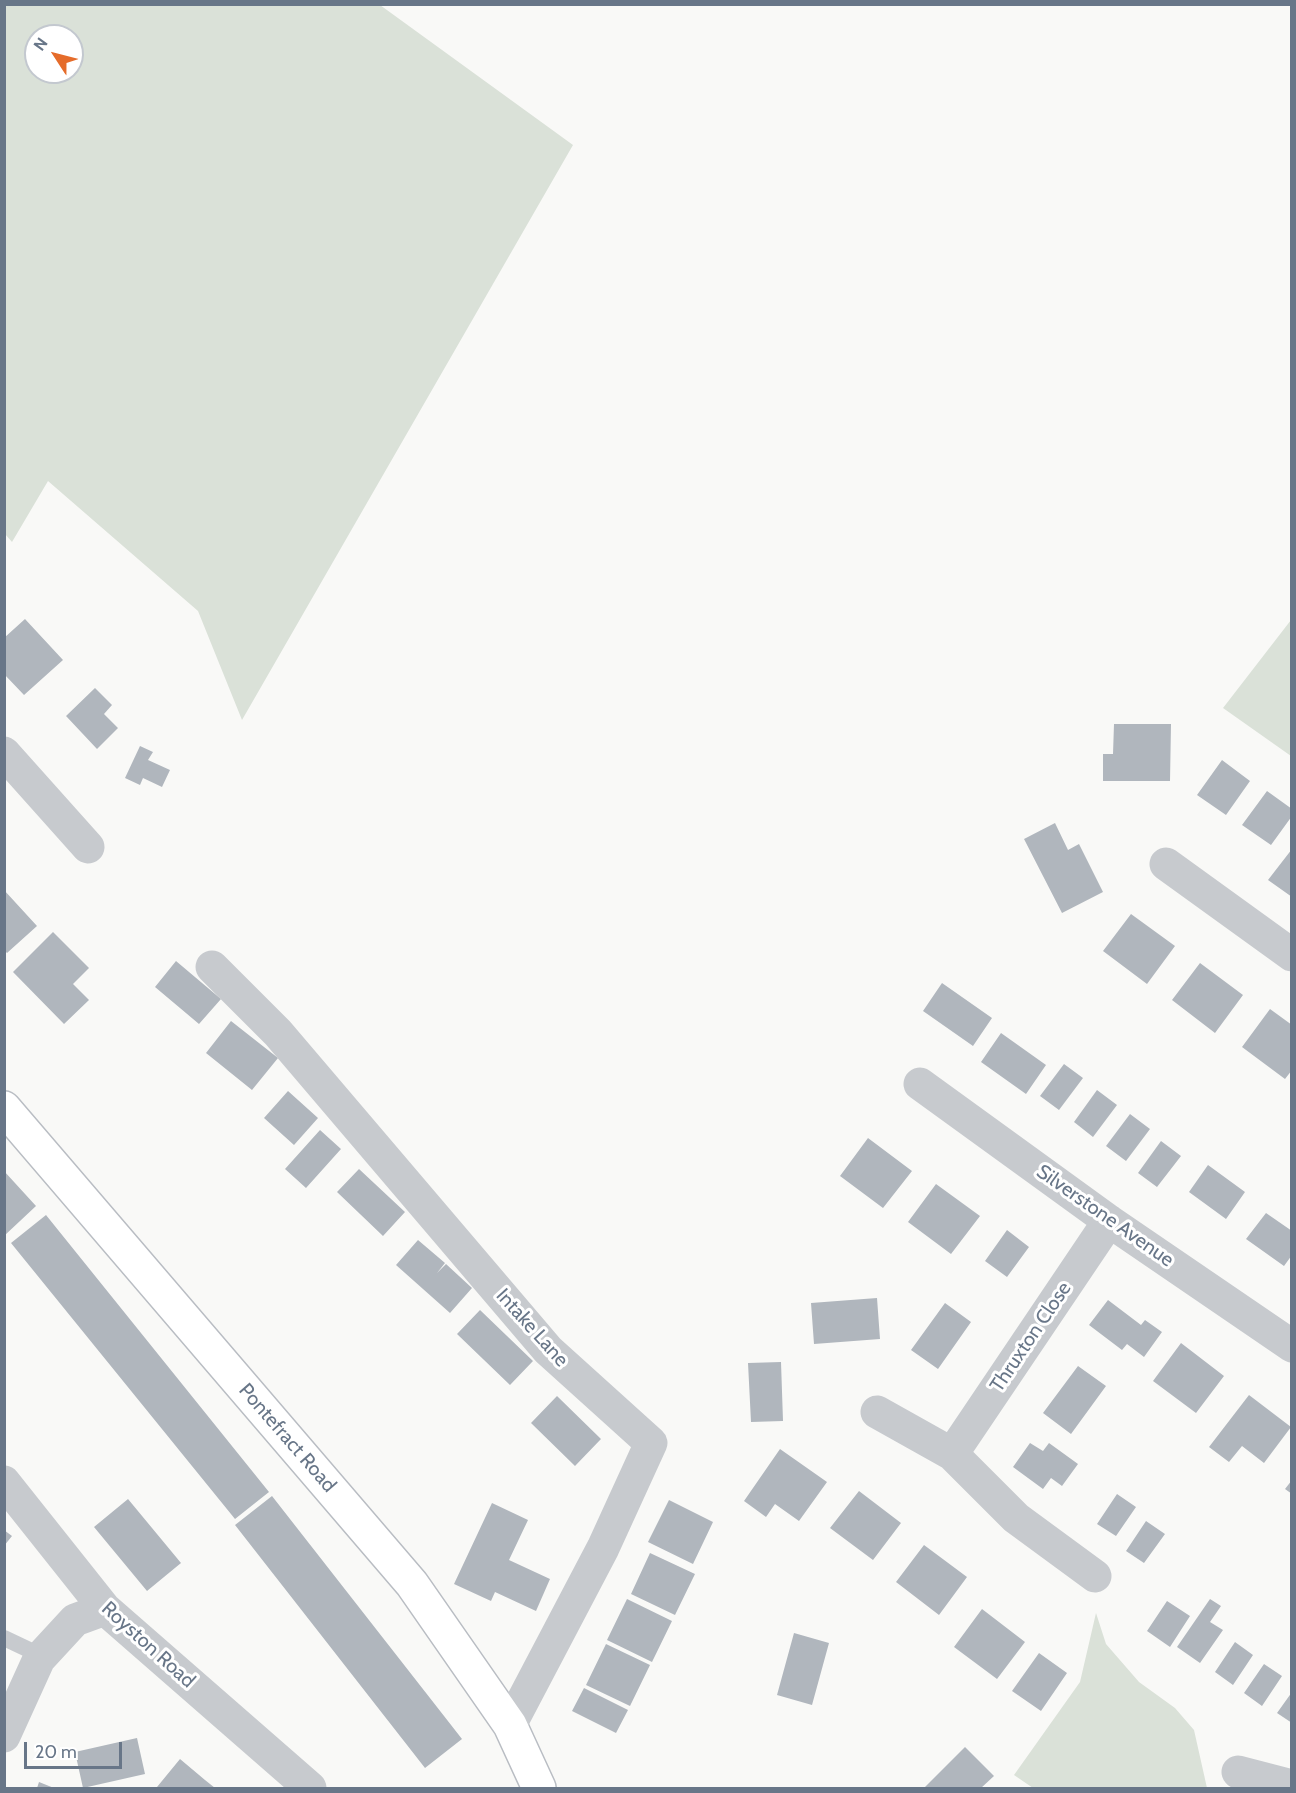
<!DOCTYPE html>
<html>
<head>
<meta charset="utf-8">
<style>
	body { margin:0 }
	#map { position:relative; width:1296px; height:1793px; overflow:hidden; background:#f9f9f7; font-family:Cabin,sans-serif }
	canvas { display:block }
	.frame { position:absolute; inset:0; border:6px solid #687688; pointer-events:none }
	.north { position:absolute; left:24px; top:24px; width:60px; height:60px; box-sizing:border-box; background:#fff; border:2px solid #c3c8cf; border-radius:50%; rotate:306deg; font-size:16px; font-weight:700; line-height:24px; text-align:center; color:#687688 }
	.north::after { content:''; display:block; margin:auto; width:21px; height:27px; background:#e56c2b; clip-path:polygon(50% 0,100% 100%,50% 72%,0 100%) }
	.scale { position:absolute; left:24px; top:1742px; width:98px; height:27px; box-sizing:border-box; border:3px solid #687688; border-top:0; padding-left:8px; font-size:18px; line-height:21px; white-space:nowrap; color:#687688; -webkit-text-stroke:4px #fff; paint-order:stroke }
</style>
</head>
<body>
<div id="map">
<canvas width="1296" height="1793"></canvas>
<div class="frame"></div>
<div class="north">N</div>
<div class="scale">20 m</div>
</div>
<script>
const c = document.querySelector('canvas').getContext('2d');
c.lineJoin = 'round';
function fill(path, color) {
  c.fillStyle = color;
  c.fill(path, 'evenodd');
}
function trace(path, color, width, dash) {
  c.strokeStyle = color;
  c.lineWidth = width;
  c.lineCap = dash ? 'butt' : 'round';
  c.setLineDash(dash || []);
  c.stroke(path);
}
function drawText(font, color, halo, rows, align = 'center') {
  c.font = font + ' Cabin,sans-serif';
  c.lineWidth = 6;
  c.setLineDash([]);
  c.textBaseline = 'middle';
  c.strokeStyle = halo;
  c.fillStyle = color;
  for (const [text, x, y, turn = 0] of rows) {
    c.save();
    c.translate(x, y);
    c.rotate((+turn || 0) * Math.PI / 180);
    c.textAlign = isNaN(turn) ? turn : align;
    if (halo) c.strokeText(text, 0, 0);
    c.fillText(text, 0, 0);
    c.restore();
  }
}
fill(new Path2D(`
	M5 4 380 5 573 145 242 720 198 611 48 481 12 542 5 534ZM36 36H72V72H36Z
	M1291 620V756L1223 708Z
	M1096 1613 1106 1644 1139 1682 1175 1708 1194 1730 1207 1788H1033L1014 1775 1080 1682Z`), '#dae1d8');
fill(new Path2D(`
	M25 619 63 660 24 695 4 674V638Z
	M95 688 112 705 104 714 118 728 97 749 66 716Z
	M1114 724H1171L1170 781H1103V754H1113Z
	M140 746 153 752 148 760 170 770 162 787 143 778 140 785 125 778Z
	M1222 760 1250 781 1226 815 1197 795Z
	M1267 791 1292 809V816L1271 845 1242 825Z
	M1055 823 1068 850 1079 844 1103 892 1062 913 1024 839Z
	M1292 849V897L1268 880Z
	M4 890 37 926 7 953 4 950Z
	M1131 914 1175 946 1147 984 1103 951Z
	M53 932 89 968 73 984 89 1000 64 1024 13 972Z
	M176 961 221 999 199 1024 155 987Z
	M1200 963 1243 995 1215 1033 1172 1000Z
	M942 983 992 1018 973 1046 923 1011Z
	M1270 1009 1292 1025V1070L1285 1079 1242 1047Z
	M231 1021 278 1058 252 1090 206 1053Z
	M1001 1033 1046 1065 1026 1094 981 1062Z
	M1064 1064 1083 1078 1059 1110 1040 1096Z
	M1097 1090 1117 1105 1093 1137 1074 1122Z
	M288 1091 318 1118 294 1145 264 1118Z
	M1130 1114 1150 1129 1126 1161 1106 1146Z
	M320 1130 341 1149 306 1188 285 1169Z
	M868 1138 912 1171 883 1208 840 1176Z
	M1161 1141 1181 1156 1157 1187 1138 1173Z
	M1208 1165 1245 1192 1226 1219 1189 1192Z
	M359 1169 405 1212 383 1236 337 1192Z
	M4 1171 36 1206 4 1236Z
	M936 1184 980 1216 951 1254 908 1222Z
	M1266 1213 1292 1231V1255L1284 1266 1246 1239Z
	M46 1215 269 1492 235 1519 11 1243Z
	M1007 1230 1029 1247 1007 1277 985 1261Z
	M418 1240 445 1263 437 1273 446 1264 472 1288 450 1313 396 1265Z
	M877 1298 880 1339 814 1344 811 1303Z
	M1108 1300 1141 1325 1145 1320 1162 1332 1144 1357 1127 1344 1122 1350 1089 1325Z
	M945 1303 971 1322 938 1369 911 1350Z
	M480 1310 533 1361 510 1385 457 1334Z
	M1181 1343 1224 1376 1196 1413 1153 1381Z
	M781 1362 783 1421 751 1422 748 1363Z
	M1078 1366 1106 1386 1071 1434 1043 1413Z
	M1249 1395 1291 1427 1264 1463 1242 1446 1229 1462 1209 1447Z
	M557 1396 601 1439 575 1466 531 1423Z
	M1030 1443 1043 1451 1049 1443 1078 1464 1062 1486 1051 1478 1043 1489 1013 1467Z
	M780 1449 827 1482 799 1521 775 1504 766 1517 744 1501Z
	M1292 1480V1494L1285 1489Z
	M859 1491 901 1523 873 1560 830 1528Z
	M1117 1494 1136 1507 1116 1536 1097 1524Z
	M272 1496 462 1739 425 1768 235 1525Z
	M128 1499 181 1563 147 1591 94 1527Z
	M669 1500 713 1522 693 1564 648 1542Z
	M492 1503 528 1520 509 1560 550 1579 536 1611 495 1592 491 1601 454 1584Z
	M1146 1521 1165 1534 1144 1563 1126 1551Z
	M4 1530 12 1536 4 1546Z
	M924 1545 967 1577 939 1615 896 1582Z
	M650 1553 695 1574 675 1615 631 1594Z
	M627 1599 672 1621 652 1662 607 1640Z
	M1210 1599 1221 1606 1210 1622 1223 1630 1200 1663 1177 1647Z
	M1167 1601 1190 1616 1170 1647 1147 1631Z
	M982 1609 1025 1642 997 1679 954 1647Z
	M794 1633 829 1643 812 1705 777 1695Z
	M1235 1642 1253 1655 1233 1685 1215 1672Z
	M606 1644 650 1665 630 1706 586 1685Z
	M1039 1653 1067 1673 1041 1711 1012 1691Z
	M1264 1664 1282 1676 1262 1706 1244 1693Z
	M584 1688 628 1710 616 1733 572 1711Z
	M1292 1692V1723L1277 1713Z
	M137 1738 145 1774 83 1788 75 1752Z
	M965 1747 994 1776 981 1788H924Z
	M180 1759 205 1780 215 1788 157 1787Z
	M39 1782 54 1788H37Z`), '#b0b6bd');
const secondary = new Path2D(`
	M4 1108 412 1584 510 1725 539 1788`);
trace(secondary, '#b9bdc3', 36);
trace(new Path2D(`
	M4 1638 42 1656`), '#c7cace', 16);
trace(new Path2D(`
	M4 753 88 847
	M1166 864 1292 955
	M212 967 278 1033 548 1350 651 1443 603 1548 510 1725
	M920 1084 1109 1221 1292 1346
	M877 1412 952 1454
	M4 1482 105 1609 310 1788
	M1095 1576 1016 1518 952 1454 1109 1221
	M4 1736 39 1659 75 1620 105 1609
	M1238 1772 1292 1786`), '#c7cace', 33);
trace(secondary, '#fff', 33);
drawText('20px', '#687688', '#fff', [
	["Silverstone Avenue",1105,1216,35],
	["Intake Lane",532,1328,48],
	["Thruxton Close",1031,1337,-56],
	["Pontefract Road",287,1438,49],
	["Royston Road",148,1645,42]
]);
</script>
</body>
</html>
